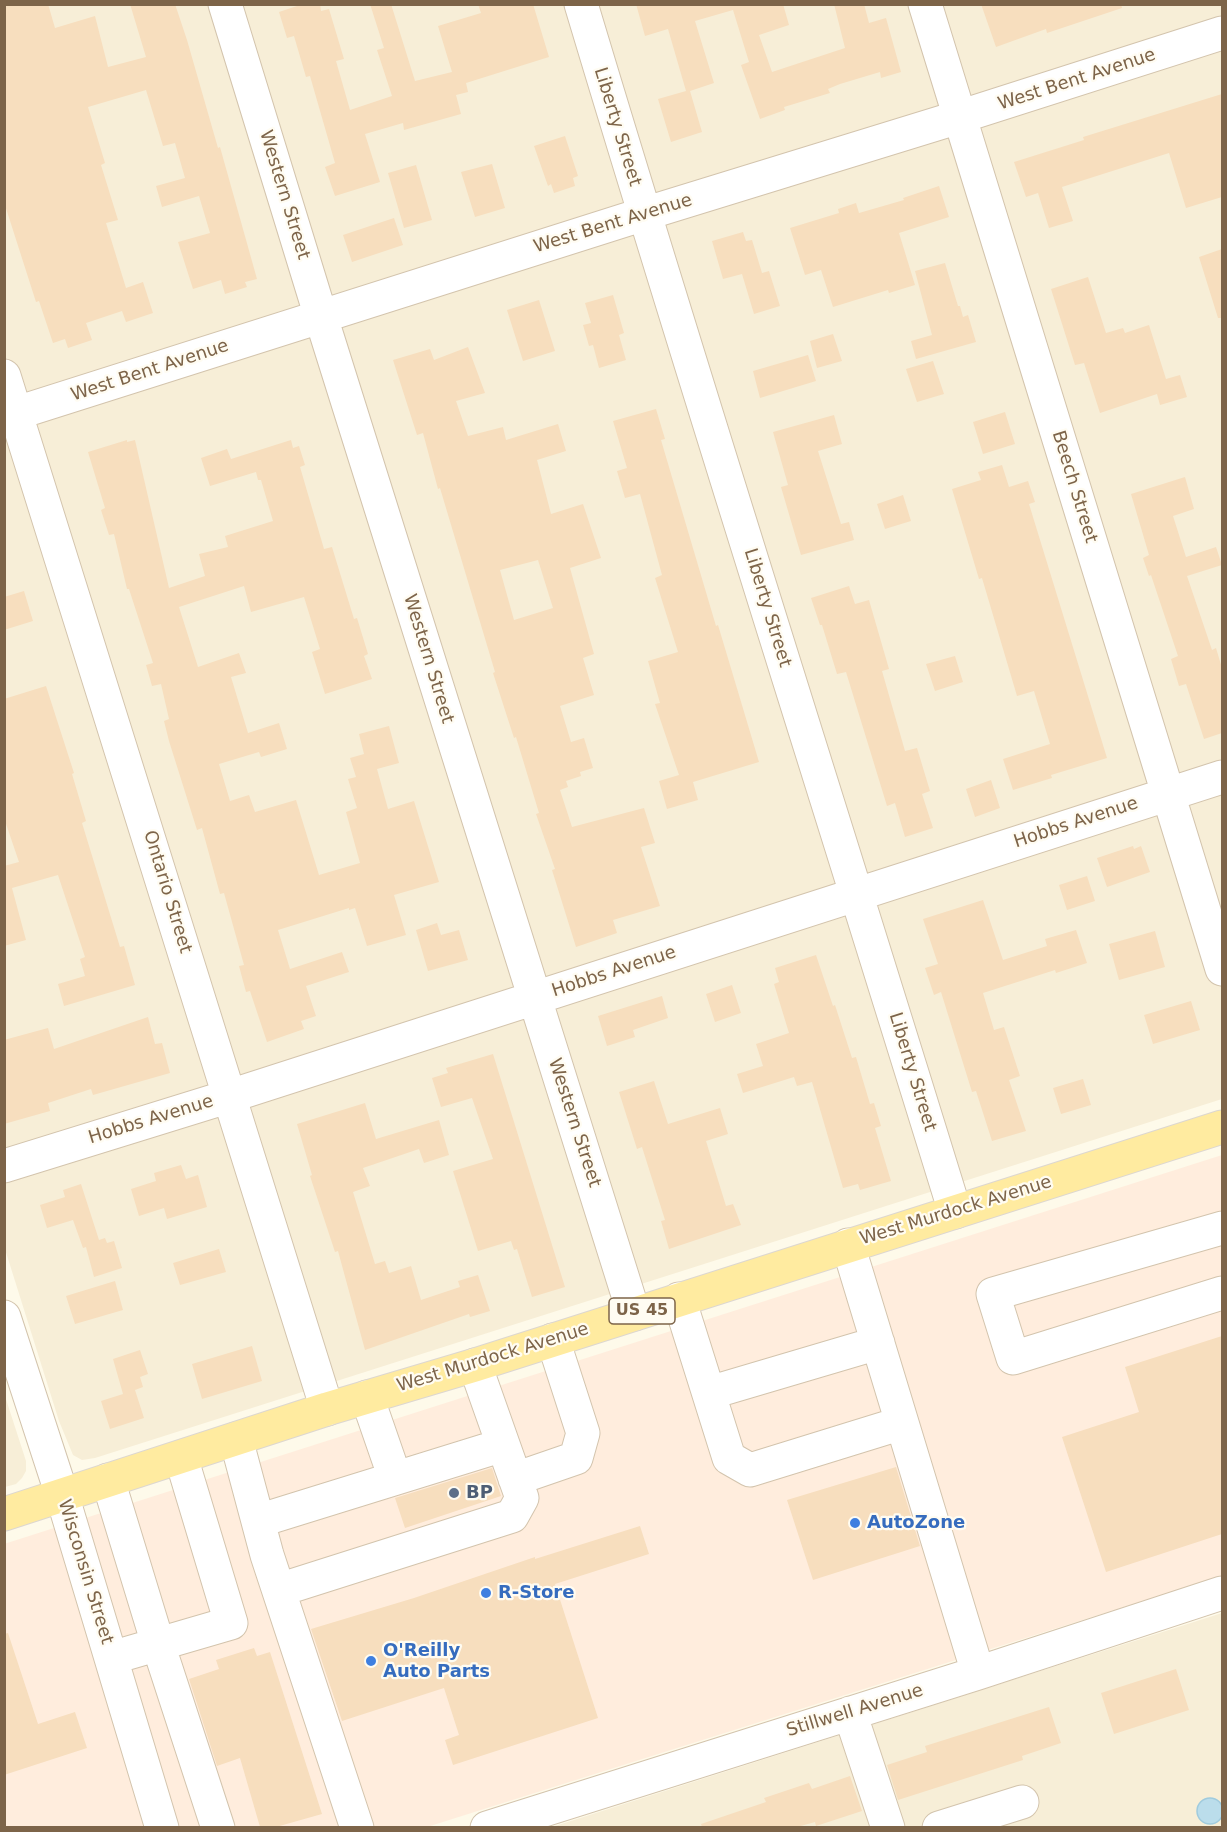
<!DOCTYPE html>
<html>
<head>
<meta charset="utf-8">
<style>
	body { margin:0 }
	#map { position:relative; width:1227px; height:1832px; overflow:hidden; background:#fefaea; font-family:"DejaVu Sans",sans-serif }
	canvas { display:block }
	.frame { position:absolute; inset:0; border:6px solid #7d6449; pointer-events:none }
</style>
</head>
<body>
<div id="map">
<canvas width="1227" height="1832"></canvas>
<div class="frame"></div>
</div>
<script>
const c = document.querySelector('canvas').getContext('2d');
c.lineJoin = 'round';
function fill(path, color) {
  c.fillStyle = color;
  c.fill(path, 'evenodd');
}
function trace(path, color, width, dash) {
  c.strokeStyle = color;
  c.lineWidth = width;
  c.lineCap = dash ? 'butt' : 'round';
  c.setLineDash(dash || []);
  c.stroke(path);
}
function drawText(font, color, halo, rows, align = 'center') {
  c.font = font + ' "DejaVu Sans",sans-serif';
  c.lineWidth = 4.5;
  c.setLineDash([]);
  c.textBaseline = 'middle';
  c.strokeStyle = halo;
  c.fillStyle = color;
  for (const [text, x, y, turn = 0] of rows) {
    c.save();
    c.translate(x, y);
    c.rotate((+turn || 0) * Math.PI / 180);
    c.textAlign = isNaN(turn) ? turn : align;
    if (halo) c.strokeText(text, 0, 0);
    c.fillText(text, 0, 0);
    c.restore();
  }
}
fill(new Path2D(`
	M4 5H1222V1099L95 1458 82 1460 73 1455 59 1421 4 1246Z
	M4 1393 26 1461V1471L22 1478 16 1484 5 1487Z
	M1222 1613V1827H552Z`), '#f7eed7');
fill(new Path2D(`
	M1222 1155V1576L427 1827 5 1828 4 1544Z`), '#ffeddd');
const water = new Path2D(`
	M1197 1811a13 13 0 1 1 26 0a13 13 0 1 1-26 0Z`);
fill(water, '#bbddeb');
trace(water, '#a0cbde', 1.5);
fill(new Path2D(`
	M4 4H48L55 28 95 16 108 67 146 57 130 4H175L187 40 218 148 220 147 257 279 245 282 247 287 225 294 221 280 193 289 178 242 210 233 199 196 162 207 156 186 185 178 175 143 163 146 146 90 88 107 105 163 101 165 118 220 106 223 126 288 143 282 153 313 126 322 122 311 86 323 92 340 68 348 65 339 53 343 39 301 36 302 4 202Z
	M303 4H320L321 11 329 9 344 59 336 61 350 110 392 96 377 50 384 48 370 4H391L415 81 452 72 438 26 481 13 478 4H533L549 57 466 83 468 92 456 95 461 114 404 130 403 123 365 134 380 182 335 196 325 167 335 163 310 76 306 77 294 36 287 38 279 12Z
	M636 4H783L789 25 759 35 772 72 845 48 834 4H864L869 23 886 18 901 72 881 78 880 72 840 84 828 89 830 93 784 107 785 110 760 119 741 65 749 62 733 10 695 21 714 83 690 91 702 132 671 142 658 99 686 91 668 29 645 36Z
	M981 4H1121L1122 8 1047 33 1046 29 996 47Z
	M1222 94V197L1186 208 1169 153 1062 187 1073 221 1049 228 1038 193 1026 197 1014 162 1084 140 1083 137Z
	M565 136 578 176 573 178 575 186 554 193 551 184 548 186 534 146Z
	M492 164 505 208 475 217 461 172Z
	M416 165 432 220 404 228 388 173Z
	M939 186 949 217 899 233 915 285 889 293 888 290 833 307 821 270 805 275 790 228 839 213 838 209 856 203 859 213 904 200 903 198Z
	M394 218 403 245 352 262 343 235Z
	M743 232 746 241 752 240 762 273 769 271 780 306 754 314 742 274 723 279 712 241Z
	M1222 249V318H1218L1199 257Z
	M945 263 958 306H960L963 317 968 315 976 342 916 359 911 341 932 335 915 271Z
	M1088 277 1106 333 1123 328 1125 333 1149 325 1166 379 1180 375 1187 397 1160 405 1157 394 1100 413 1084 363 1075 365 1051 289Z
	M613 295 624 333 619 335 626 360 599 368 593 345 589 346 583 325 591 323 585 303Z
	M539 300 555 351 523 361 507 310Z
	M833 334 842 361 817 368 810 341Z
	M468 347 485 393 456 401 468 436 503 427 506 440 558 424 566 451 537 460 551 514 583 504 601 558 570 568 594 654 583 658 594 695 560 706 571 742 584 738 593 768 580 772 581 776 566 781 568 787 560 790 572 827 644 808 655 843 641 847 660 906 613 920 617 933 576 947 552 870 555 869 536 814 539 813 516 737 514 738 493 673 495 672 440 488 438 489 423 433 417 435 393 360 430 349 434 360ZM538 560 553 608 514 620 500 570Z
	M808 355 816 381 760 398 753 371Z
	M933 361 944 394 917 402 906 369Z
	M656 409 665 439 661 440 716 626 718 625 733 675 759 762 693 782 698 800 667 809 659 781 679 775 655 704 660 703 648 661 678 652 655 578 662 575 640 494 625 498 617 471 627 468 613 421Z
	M1005 412 1015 444 983 454 973 422Z
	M834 415 842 444 818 451 841 524 849 522 854 540 801 555 781 487 788 485 773 432Z
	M127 440V442L135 440 169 588 205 576 199 554 228 547 225 536 273 521 261 480H258L256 472 210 486 201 458 227 449 231 459 291 440 293 448 299 446 305 465 300 467 324 549 332 547 354 619 357 618 368 654 364 656 372 679 325 694 312 652 320 649 304 597 251 612 244 586 179 607 198 667 239 653 246 673 231 677 248 733 279 723 287 749 261 757 259 752 219 764 230 801 249 795 255 812 296 800 319 875 360 863 346 812 357 808 348 779 356 777 350 758 364 754 359 734 389 726 399 763 377 769 388 809 414 801 439 882 394 895 406 935 367 946 355 908 349 910V908L278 930 290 969 342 952 349 972 306 986 316 1016 301 1021 304 1029 267 1042 250 991 246 992 239 966 244 965 224 893 220 894 202 828 197 830 169 741 164 721 169 719 161 684 152 686 146 665 153 663 129 589H127L114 534 109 535 101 510 105 508 88 452Z
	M1002 465 1009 487 1028 481 1035 502 1029 504 1107 758 1051 775 1052 778 1013 790 1003 759 1050 744 1034 691 1017 696 982 578 979 579 952 489 981 480 978 472Z
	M1185 477 1194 509 1173 516 1186 557 1216 547 1222 565 1187 576 1212 650 1216 648 1222 668V733L1204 739 1186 684 1179 686 1171 659 1178 656 1151 575 1149 576 1143 558 1149 555 1131 494Z
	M903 495 911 521 885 529 877 504Z
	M849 586 855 604 869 600 889 669 882 671 905 751 917 748 930 791 922 794 933 828 905 837 895 803 887 806 846 672 837 674 822 625H820L811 598Z
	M24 591 33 621 4 630V597Z
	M955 656 963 682 935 691 926 664Z
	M46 686 74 773 72 774 86 821 82 823 120 947 124 946 135 985 64 1006 58 984 85 976 80 959 85 957 58 875 12 888 26 940 4 946V866L19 862 4 818V699Z
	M991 780 1000 808 975 817 966 789Z
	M1133 846 1134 849 1141 846 1150 872 1107 887 1097 858Z
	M1087 876 1095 901 1067 910 1059 885Z
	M983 900 1003 960 1047 946 1045 939 1076 930 1087 963 1056 973 1055 970 983 993 994 1030 1004 1027 1020 1076 1009 1080 1026 1131 992 1141 976 1091 972 1092 941 992 934 995 925 968 938 964 923 919Z
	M437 923 441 935 459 930 468 960 428 971 416 930Z
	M1155 931 1165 967 1119 980 1109 944Z
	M816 955 833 1006 835 1005 852 1058 856 1057 870 1104 874 1103 881 1126 875 1128 891 1181 860 1190 858 1184 843 1188 812 1082 797 1086 794 1077 743 1093 737 1074 763 1066 756 1044 789 1033 774 984 779 982 775 968Z
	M732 985 741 1013 715 1022 706 994Z
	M662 996 668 1018 633 1030 635 1037 607 1046 598 1016Z
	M1191 1001 1200 1030 1153 1044 1144 1015Z
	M148 1017 155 1044 162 1043 170 1073 93 1095 91 1089 48 1103 50 1111 4 1124V1040L48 1028 54 1049Z
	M493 1054 565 1287 532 1297 517 1249 514 1250 511 1241 478 1251 453 1171 493 1159 472 1098 441 1107 432 1078 448 1073 446 1068Z
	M1083 1079 1091 1105 1061 1114 1053 1088Z
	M654 1081 668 1124 720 1108 728 1134 706 1141 726 1206 733 1204 741 1225 669 1249 661 1221 665 1220 642 1147 637 1149 619 1092Z
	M365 1103 376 1139 439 1120 449 1155 424 1163 419 1149 363 1168 370 1186 353 1192 375 1264 385 1261 389 1273 411 1266 421 1300 460 1287 458 1281 478 1275 490 1311 470 1317 469 1314 365 1350 338 1251 335 1252 310 1176 312 1175 297 1124Z
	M181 1165 186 1179 198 1175 207 1207 167 1219 164 1208 139 1216 131 1189 156 1181 154 1173Z
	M81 1184 99 1240 105 1238 107 1243 114 1241 122 1268 94 1277 86 1247 83 1248 73 1220 47 1228 40 1205 65 1197 63 1190Z
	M219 1249 226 1272 180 1285 173 1263Z
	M115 1281 123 1310 75 1324 66 1296Z
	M1222 1336V1534L1106 1572 1062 1437 1139 1412 1125 1367Z
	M252 1346 262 1381 202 1399 192 1364Z
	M140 1350 148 1374 140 1377 143 1387 135 1390 144 1418 110 1429 101 1401 123 1394 113 1359Z
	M896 1467 920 1546 813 1580 787 1500Z
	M492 1468 501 1496 405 1528 395 1498Z
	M640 1526 649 1554 555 1584 598 1718 453 1765 445 1740 459 1735 444 1688 342 1721 311 1629 414 1598 535 1557V1559Z
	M8 1633 38 1724 75 1712 87 1748 4 1775V1634Z
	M254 1648 257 1656 270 1652 322 1814 276 1827H260L240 1758 217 1766 189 1679 219 1669 216 1660Z
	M1176 1669 1189 1710 1114 1734 1101 1693Z
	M1049 1707 1061 1743 1022 1756 1023 1760 898 1800 887 1765 927 1752 925 1746Z
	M850 1776 862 1811 816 1826 815 1822 797 1827H702L701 1824 766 1802 764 1798 809 1783 812 1789Z`), '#f7debe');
const minor = new Path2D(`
	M225 4 321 317 634 1314
	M581 4C702 408 831 809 955 1212
	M925 4 1222 969
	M4 376 327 1409
	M4 417 644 214 959 117 1222 33
	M4 1166 230 1096 1222 777
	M1222 1228 993 1294 1013 1358 1222 1293
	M848 1245 978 1673
	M679 1299 729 1458 750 1470 902 1423
	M4 1317 62 1495 162 1828
	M709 1393 878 1343
	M367 1397 395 1478
	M236 1439 267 1555 357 1828
	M515 1479 576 1458 583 1433 553 1340
	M108 1480 158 1644 218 1828
	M258 1521 503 1445
	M279 1590 512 1516 522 1498 475 1365
	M111 1658 231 1623 181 1457
	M850 1713 888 1828
	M487 1828 978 1673 1222 1593
	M939 1828 1022 1802`);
const major = new Path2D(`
	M4 1514 327 1409 475 1365 1222 1127`);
trace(minor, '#d3c4ad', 35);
trace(major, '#ddd7d0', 35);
trace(minor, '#fff', 33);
trace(major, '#ffeba0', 33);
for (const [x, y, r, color] of [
	[454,1493,6,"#5c6f8a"],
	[855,1523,6,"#3f7fe0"],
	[486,1593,6,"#3f7fe0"],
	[371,1661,6,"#3f7fe0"]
]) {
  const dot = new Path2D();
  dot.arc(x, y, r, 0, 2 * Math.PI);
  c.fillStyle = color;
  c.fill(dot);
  trace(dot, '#fffcf2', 2);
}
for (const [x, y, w] of [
	[642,1311,66]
]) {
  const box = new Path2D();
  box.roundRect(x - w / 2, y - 13, w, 26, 4.5);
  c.fillStyle = '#fffcf2';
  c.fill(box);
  trace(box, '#7d6449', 1.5);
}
drawText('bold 16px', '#7d6449', null, [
	["US 45",642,1311]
]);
drawText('18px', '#7d6449', '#fffcf2', [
	["West Bent Avenue",1077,80,-18],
	["Liberty Street",617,127,73],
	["Western Street",284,195,73],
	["West Bent Avenue",613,224,-17],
	["West Bent Avenue",150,371,-18],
	["Beech Street",1074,487,73],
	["Liberty Street",767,608,73],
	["Western Street",428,659,73],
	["Hobbs Avenue",1076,823,-18],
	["Ontario Street",167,892,73],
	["Hobbs Avenue",614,972,-18],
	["Liberty Street",912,1072,73],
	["Hobbs Avenue",151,1120,-17],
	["Western Street",574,1123,72],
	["West Murdock Avenue",956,1211,-17],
	["West Murdock Avenue",493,1358,-17],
	["Wisconsin Street",85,1572,73],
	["Stillwell Avenue",855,1711,-17]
]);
drawText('bold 18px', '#4e5e75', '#fffcf2', [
	["BP",466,1493]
], 'left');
drawText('bold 18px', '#366cbe', '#fffcf2', [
	["AutoZone",867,1523],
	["R-Store",498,1593],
	["O'Reilly",383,1651],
	["Auto Parts",383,1672]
], 'left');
</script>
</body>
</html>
